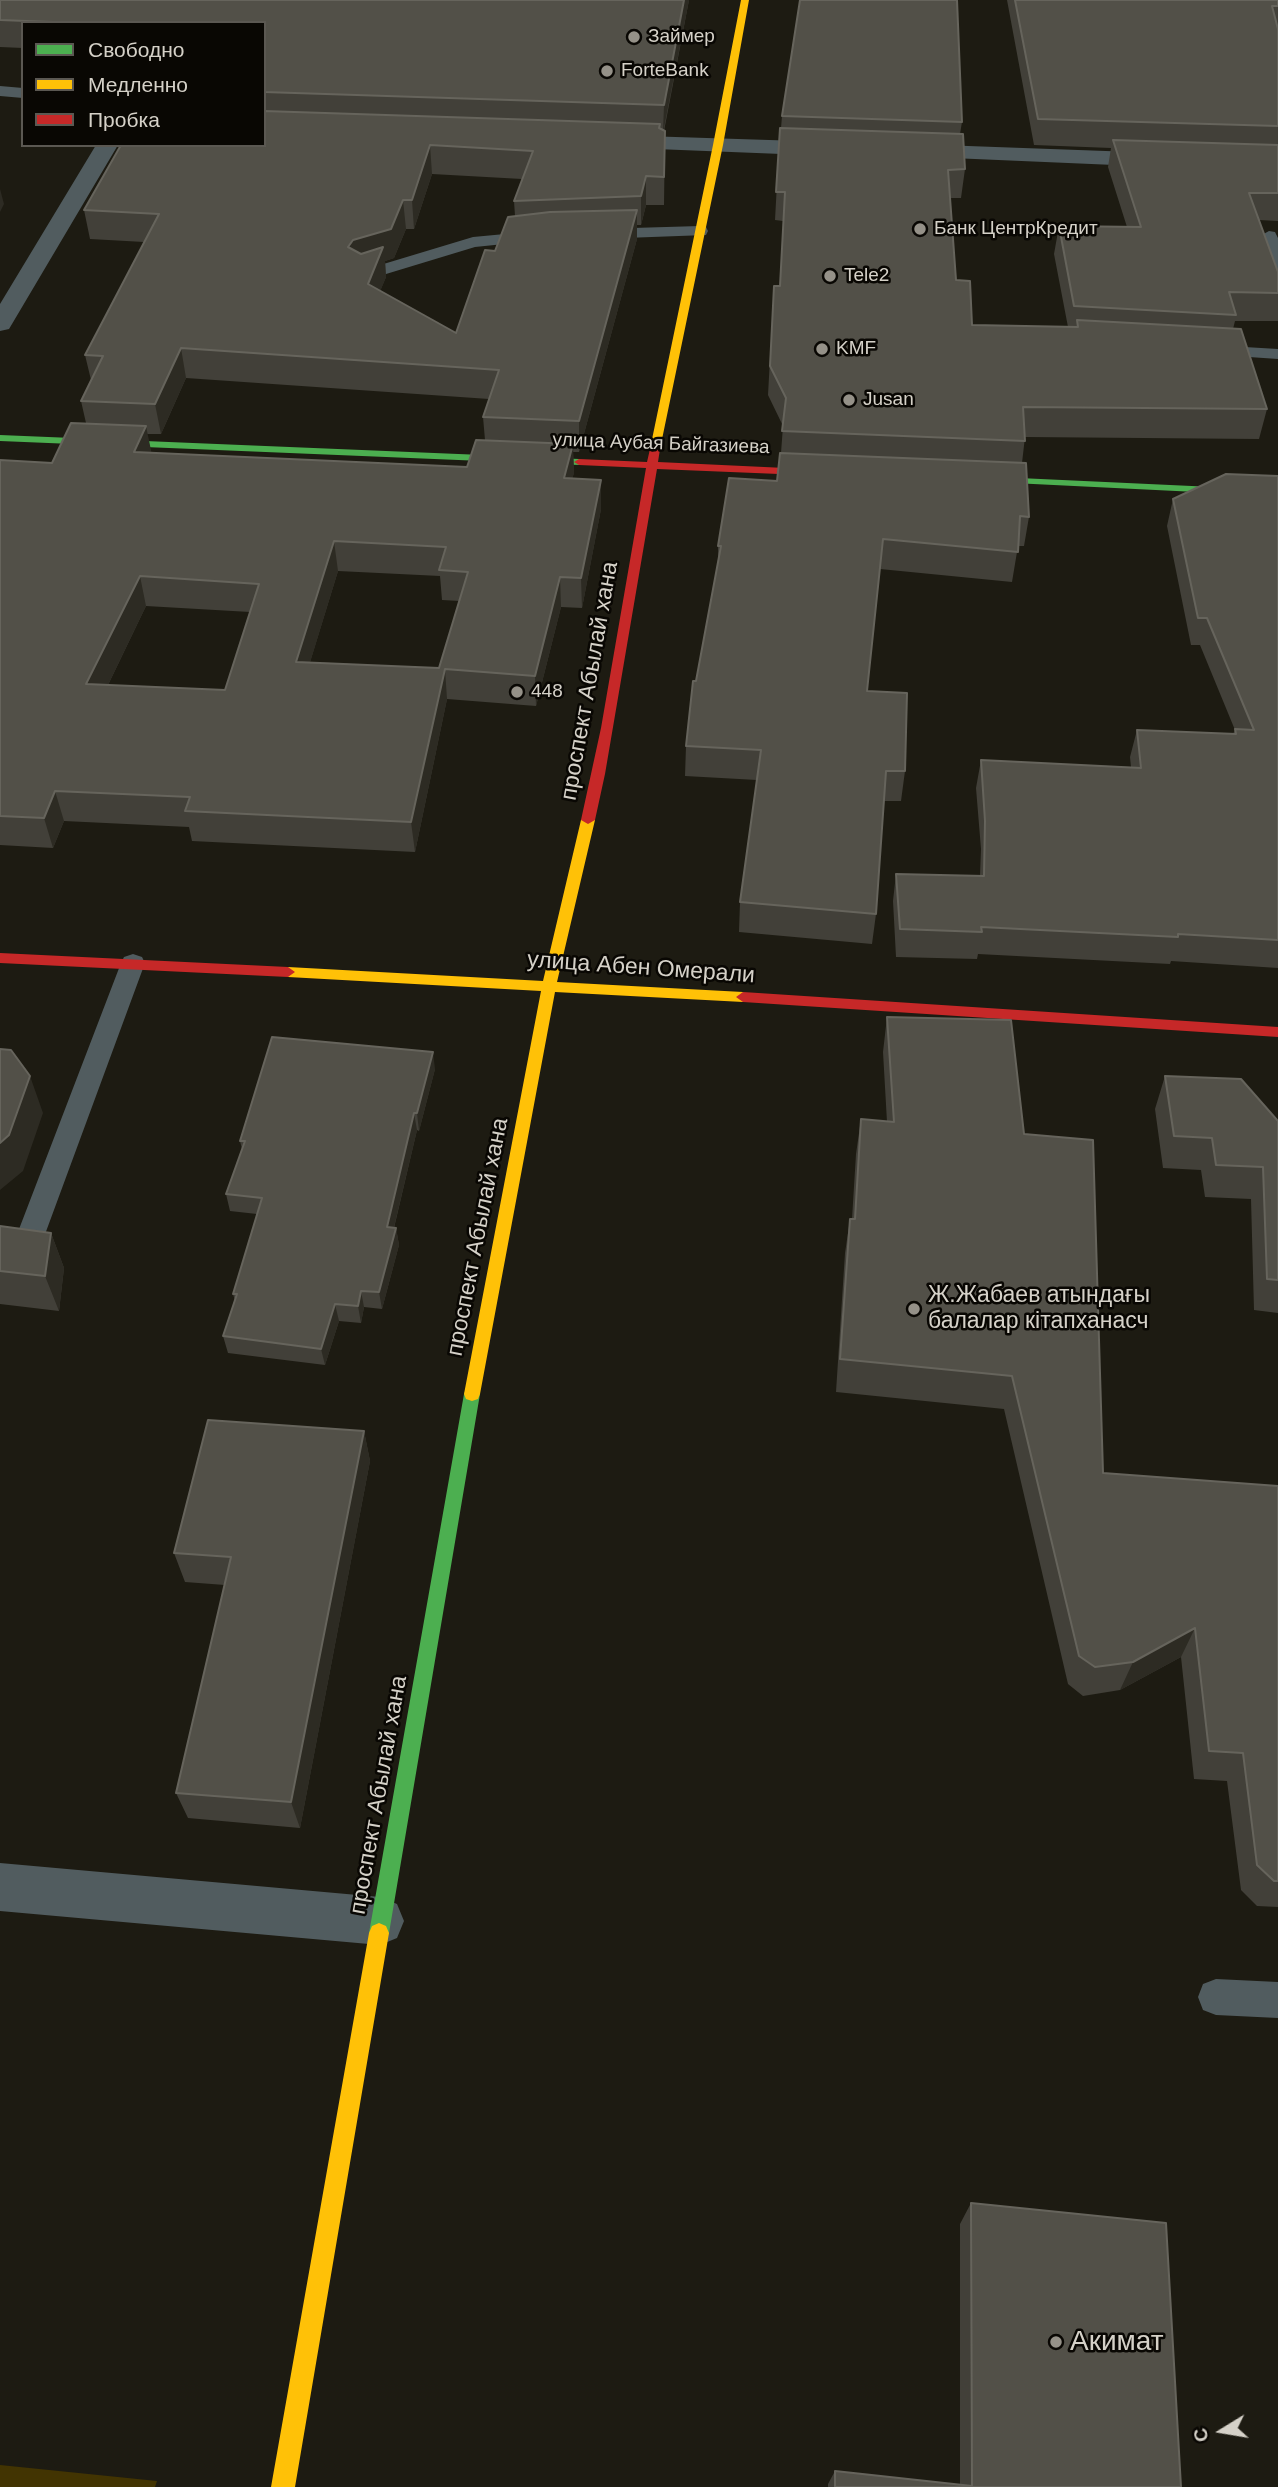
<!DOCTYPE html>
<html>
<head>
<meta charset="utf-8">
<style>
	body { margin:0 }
	#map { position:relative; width:1278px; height:2487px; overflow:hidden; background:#1d1b12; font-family:Arial,sans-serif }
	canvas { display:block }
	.legend { position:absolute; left:21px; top:21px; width:245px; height:126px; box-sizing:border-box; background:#090703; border:2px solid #5b5852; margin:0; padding:9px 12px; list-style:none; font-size:21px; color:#d5d1c8 }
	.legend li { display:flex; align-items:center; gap:14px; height:35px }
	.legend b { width:35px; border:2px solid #5b5852 }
	.north { position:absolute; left:1187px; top:2396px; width:70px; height:70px; -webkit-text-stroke:5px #090703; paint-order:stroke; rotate:259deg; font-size:19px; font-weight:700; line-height:28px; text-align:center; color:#d5d1c8 }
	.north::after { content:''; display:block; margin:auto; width:24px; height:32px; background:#d5d1c8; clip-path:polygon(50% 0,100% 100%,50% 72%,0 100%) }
</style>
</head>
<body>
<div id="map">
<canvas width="1278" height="2487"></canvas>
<ul class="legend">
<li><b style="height:9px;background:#4caf50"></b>Свободно</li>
<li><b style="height:9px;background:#ffc107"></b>Медленно</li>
<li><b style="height:9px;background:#c62828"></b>Пробка</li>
</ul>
<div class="north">С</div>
</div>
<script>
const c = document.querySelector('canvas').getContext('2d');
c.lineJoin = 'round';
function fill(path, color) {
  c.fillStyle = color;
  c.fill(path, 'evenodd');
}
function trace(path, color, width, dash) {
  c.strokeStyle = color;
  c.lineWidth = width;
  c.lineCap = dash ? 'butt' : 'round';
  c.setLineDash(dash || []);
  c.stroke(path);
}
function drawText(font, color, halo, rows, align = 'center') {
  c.font = font + ' Arial,sans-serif';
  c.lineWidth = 5;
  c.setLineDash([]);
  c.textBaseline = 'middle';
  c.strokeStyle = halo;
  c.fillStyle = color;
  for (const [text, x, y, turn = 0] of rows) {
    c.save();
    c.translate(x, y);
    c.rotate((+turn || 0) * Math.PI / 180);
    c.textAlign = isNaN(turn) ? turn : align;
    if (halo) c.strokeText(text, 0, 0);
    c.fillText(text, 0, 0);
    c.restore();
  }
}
fill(new Path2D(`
	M0 2465 157 2481 155 2487H0Z`), '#423402');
fill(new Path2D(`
	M0 86 23 88V98L0 96Z
	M700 226 706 227 708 231 706 235 598 239 589 234 598 229Z
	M537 231 546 236 543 240 475 247 363 281 354 276 357 272 473 237Z
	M1269 231 1275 232 1278 238V283L1269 278 1260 236Z
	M1211 345 1278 349V359L1205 354 1202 350Z
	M133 954 142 957 145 963 44 1237 40 1245 30 1248 20 1245 16 1237 121 963 124 957Z
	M1216 1979 1278 1982V2018L1216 2015 1203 2010 1198 1997 1203 1984Z`), '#515c5f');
fill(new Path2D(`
	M613 135 832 142 840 144 843 149 840 154 832 156 605 147 602 142 605 137Z
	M913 144 1161 153 1169 155 1172 160 1169 165 1161 167 905 156 902 151 905 146Z
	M96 145H118L12 324 9 329 0 331V304Z
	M0 1863 380 1897 397 1904 404 1921 397 1938 380 1945 0 1911Z`), '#515c5f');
fill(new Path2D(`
	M0 435 579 459 584 462 579 465 0 441Z
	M976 476 1278 490V496L972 481 970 479Z
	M472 1387 478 1389 480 1394 389 1933 386 1940 379 1943 372 1940 369 1933 464 1394 466 1389Z`), '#4caf50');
fill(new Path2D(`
	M741 0H749L723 145 660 449 655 452 650 449 713 145Z
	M588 816 595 820 557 982 743 992 750 997 743 1002 555 992 480 1394 478 1399 472 1401 466 1399 464 1394 541 991 288 977 281 972 288 967 543 981 581 820Z
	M379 1923 386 1926 389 1933 295 2487H271L369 1933 372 1926Z`), '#ffc107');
fill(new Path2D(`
	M655 446 660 449 658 462 828 470 834 473 828 476 657 469 605 774 595 820 588 824 581 820 601 728 646 468 579 465 574 462 579 459 647 462 650 449Z
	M0 953 288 967 295 972 288 977 0 963Z
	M743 992 1278 1027V1037L743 1002 736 997Z`), '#c62828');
fill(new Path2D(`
	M0 0H689L664 131H665L664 205H646L641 225H637V239L579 452H573L574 473 572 478 601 480V509L582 608 561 607 536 706 447 699 415 852 192 841 189 827 64 821 53 848 0 845V460L52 463 86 423 81 401 91 380 85 355 144 242 90 239 84 210 264 145V23H23V48L0 47ZM432 174 522 179 514 201 515 216 495 251 456 333 380 291 386 277 385 261 394 258 406 229H414ZM186 378 489 399 483 417 485 440 467 467 151 453 147 434H161ZM338 571 440 576 442 600 460 601 439 668 310 662ZM146 606 250 612 225 690 108 685Z
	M1007 0H1278V221L1259 220 1278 272V321H1235L1233 329 1267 409 1259 439 1025 437 1022 463 1029 517 1024 546H1018L1012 582 880 569 867 691 905 771 901 801H884L876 914 872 944 739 932 740 902 757 780 685 776 686 746 696 681 718 566V546L777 481 781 453 783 426 768 395 774 286H780L783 221 775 220 780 128H781L782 116 962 122 960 134 965 169 961 198H950L956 280 972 325 1068 327 1054 254 1059 226 1127 227 1108 167 1111 148 1034 145Z
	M1278 476V968L1171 961 1170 964 978 954 977 959 896 957 893 901 896 874 980 876 981 849 976 788 981 760 1131 767 1130 757 1137 730 1233 734 1235 730 1200 645H1191L1167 526 1173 499Z
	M887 1017 1024 1134 1103 1473 1278 1486V1907L1257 1906 1241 1890 1227 1781 1194 1779 1181 1657 1120 1690 1083 1696 1068 1684 1004 1409 836 1392 845 1253 850 1219H852L856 1154 861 1119 887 1122 883 1052Z
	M435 1069 419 1131 417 1130 394 1228H396L399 1245 382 1309 364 1307 361 1323 339 1321 325 1365 228 1353 223 1336 235 1301 233 1294 257 1214 230 1211 226 1194 242 1149 240 1141Z
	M1165 1076 1278 1121V1313L1254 1310 1251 1199 1205 1197 1201 1170 1163 1168 1155 1109Z
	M0 1226 51 1233 64 1268 59 1311 0 1304Z
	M364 1431 370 1461 300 1828 188 1818 176 1793 225 1585 185 1582 174 1553Z
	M971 2203 1181 2487H828V2484L835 2471 960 2485V2224Z`), '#424039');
fill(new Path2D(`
	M684 0H689L663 133 664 105Z
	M430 145 432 174 414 229 412 200Z
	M646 176V205L641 225V196Z
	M0 189 4 204 0 212Z
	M403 200 406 229 394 258 385 261 386 277 371 314 348 247 353 240Z
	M637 210V239L579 452V421Z
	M181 348 186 378 161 434 155 404Z
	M146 426 152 455 134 452Z
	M573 444 574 473 565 507 564 478Z
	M601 480V509L582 608 581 578Z
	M334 541 338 571 301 692 296 662Z
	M140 576 146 606 94 714 86 684Z
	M560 577 561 607 536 706 535 676Z
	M445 669 447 699 415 852 411 822Z
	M55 791 64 821 53 848 44 818Z
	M433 1052 435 1069 419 1131 417 1113Z
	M30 1076 43 1113 23 1171 0 1190V1143Z
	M414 1113 417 1130 390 1244 387 1227Z
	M396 1228 399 1245 382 1309 379 1292Z
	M51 1233 64 1268 59 1311 45 1276Z
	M361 1291 364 1307 361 1323 358 1306Z
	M335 1304 339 1321 325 1365 321 1349Z
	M364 1431 370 1461 300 1828 291 1802Z
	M1195 1628 1181 1657 1120 1690 1133 1662Z`), '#2d2b23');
const building = new Path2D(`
	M0 0H684L664 105 264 92V23H80L0 20Z
	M800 0H957L962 122 782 116Z
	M1015 0H1278V6H1272L1278 29V126L1038 119Z
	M264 111 660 124 659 128 665 131 664 177 646 176 641 196 514 201 533 151 430 145 412 200H403L391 229 353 240 348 247 361 254 383 247 368 284 456 333 485 250 495 251 508 217 550 212 637 210 579 421 483 417 499 370 181 348 155 404 81 401 103 356 85 355 159 214 84 210 121 145H264Z
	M780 128 963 134 965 169 948 170 956 280 970 281 972 325 1078 327 1077 320 1241 329 1267 409 1023 407 1025 441 782 431 786 398 770 366 774 286H780L785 192H776Z
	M1113 140 1278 145V193H1249L1278 272V293L1229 292 1236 315 1074 306 1059 226 1141 227Z
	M71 423 146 426 134 452 467 467 476 440 573 444 564 478 601 480 581 578 560 577 535 676 445 669 411 822 185 811 190 797 55 791 44 818 0 816V460L52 463ZM334 541 446 547 439 570 468 572 439 668 296 662ZM140 576 259 584 225 690 86 684Z
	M780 453 1026 463 1029 517 1020 516 1018 552 883 539 867 691 907 693 905 771H886L876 914 740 902 761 750 686 746 693 681H696L721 546H718L729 478 777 481Z
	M1226 474 1278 476V940L1178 934V937L981 927 982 932 900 929 896 874 984 876 985 821 981 760 1141 768 1137 730 1236 734 1235 729 1254 730 1207 618H1198L1173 499Z
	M887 1017 1011 1020 1024 1134 1093 1140 1103 1473 1278 1486V1881H1274L1257 1865 1243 1753 1209 1751 1195 1628 1133 1662 1095 1667 1079 1656 1012 1376 840 1359 850 1219H855L861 1119 894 1122Z
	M272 1037 433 1052 417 1113H414L387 1227 396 1228 379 1292 361 1291 358 1306 335 1304 321 1349 223 1336 237 1294H233L262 1198 226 1194 245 1141H240Z
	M0 1049 11 1050 30 1076 9 1135 0 1143Z
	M1165 1076 1241 1079 1278 1121V1280L1267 1279 1263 1167 1216 1165 1212 1138 1174 1136Z
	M0 1226 51 1233 45 1276 0 1271Z
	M208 1420 364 1431 291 1802 176 1793 231 1557 174 1553Z
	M971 2203 1166 2223 1181 2487H835V2471L972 2486Z`);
fill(building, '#525048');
trace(building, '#66645c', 2);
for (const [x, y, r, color] of [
	[634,37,7,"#959188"],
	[607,71,7,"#959188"],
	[920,229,7,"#959188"],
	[830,276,7,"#959188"],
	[822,349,7,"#959188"],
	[849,400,7,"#959188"],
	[517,692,7,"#959188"],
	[914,1309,7,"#959188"],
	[1056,2342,7,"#959188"]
]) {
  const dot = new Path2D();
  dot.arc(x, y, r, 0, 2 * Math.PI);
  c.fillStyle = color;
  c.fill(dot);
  trace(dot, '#090703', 2.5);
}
drawText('19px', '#d5d1c8', '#090703', [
	["Займер",648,37],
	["ForteBank",621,71],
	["Банк ЦентрКредит",934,229],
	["Tele2",844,276],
	["KMF",836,349],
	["Jusan",863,400],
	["448",531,692]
], 'left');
drawText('19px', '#d5d1c8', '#090703', [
	["улица Аубая Байгазиева",661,444,2]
]);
drawText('23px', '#d5d1c8', '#090703', [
	["проспект Абылай хана",590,681,-80],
	["улица Абен Омерали",641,968,4],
	["проспект Абылай хана",478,1237,-79],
	["проспект Абылай хана",379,1795,-80]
]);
drawText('23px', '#d5d1c8', '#090703', [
	["Ж.Жабаев атындағы",928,1296],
	["балалар кітапханасч",928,1322]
], 'left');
drawText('28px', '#d5d1c8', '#090703', [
	["Акимат",1070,2342]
], 'left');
</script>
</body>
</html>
